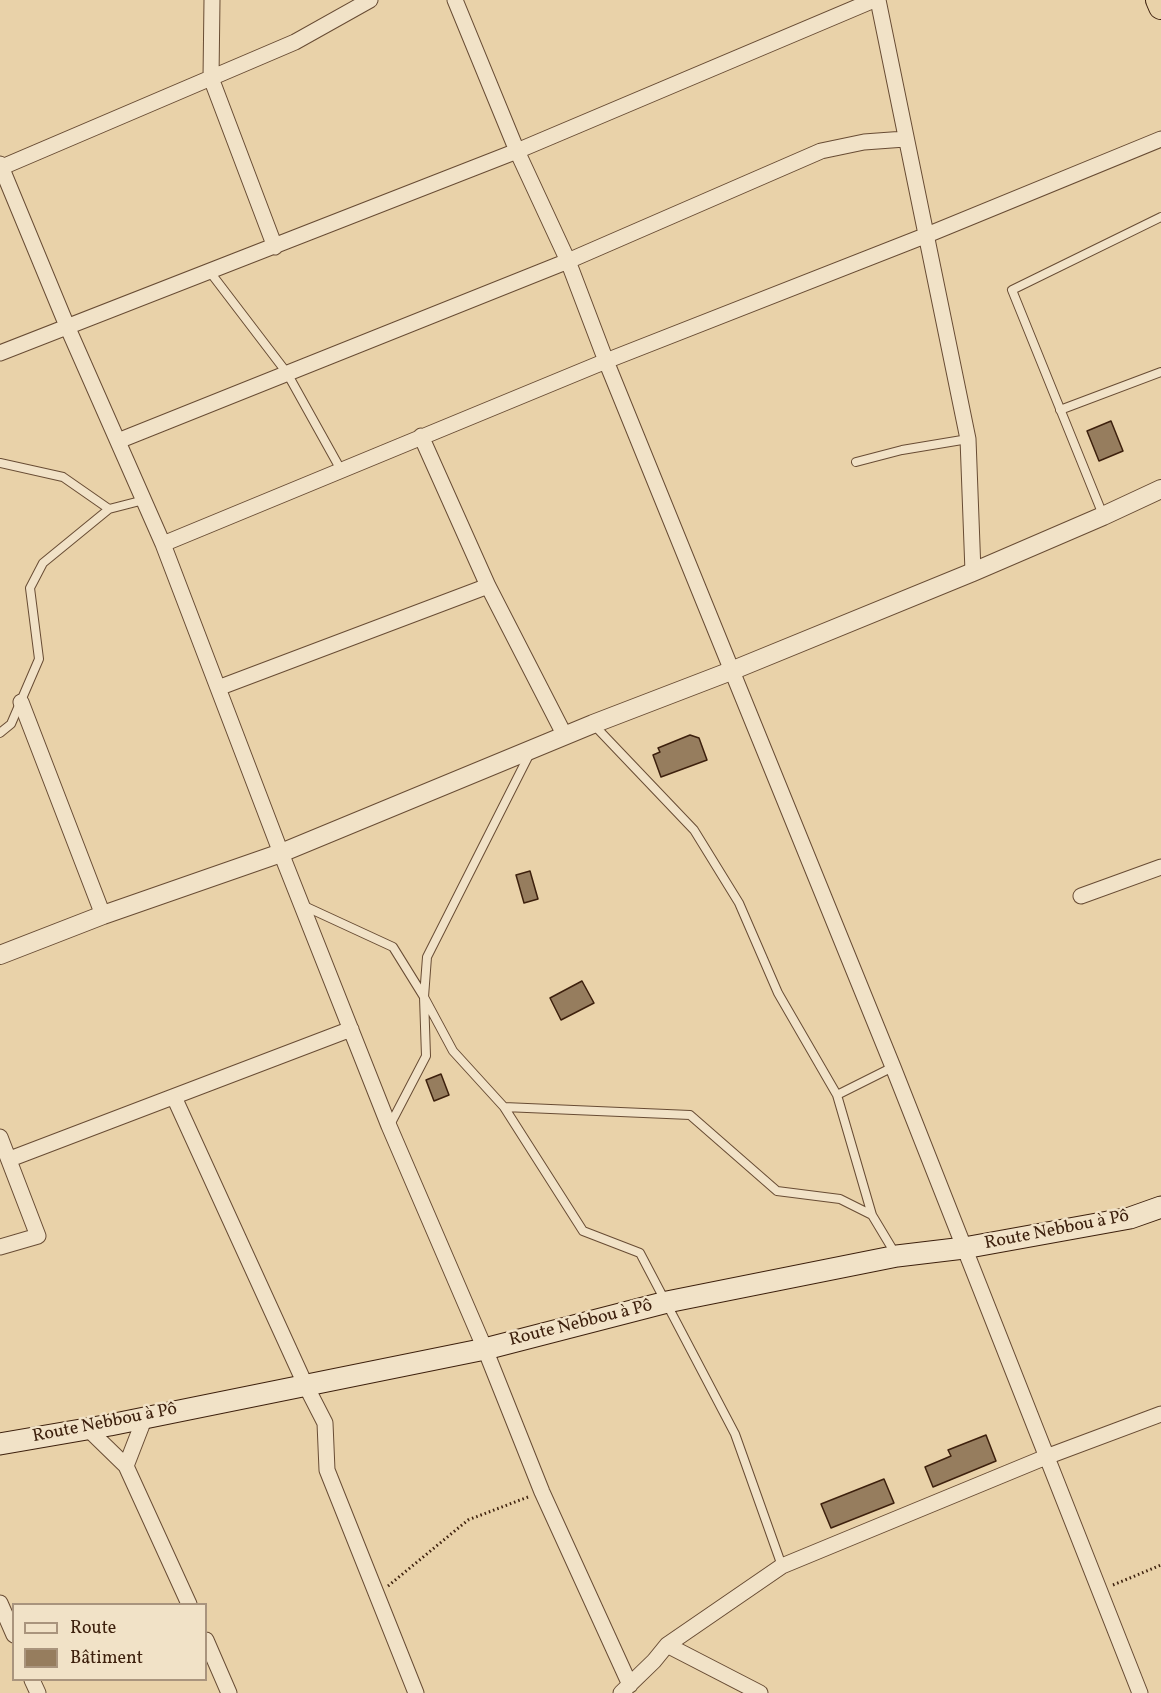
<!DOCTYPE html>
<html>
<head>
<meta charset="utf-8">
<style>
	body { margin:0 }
	#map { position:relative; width:1161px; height:1693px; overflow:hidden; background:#e9d2a9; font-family:Vollkorn,serif }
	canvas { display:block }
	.legend { position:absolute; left:12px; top:1603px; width:195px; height:78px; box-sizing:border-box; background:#f1e2c7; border:2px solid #a9947d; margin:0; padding:8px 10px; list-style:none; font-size:18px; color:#3d200d }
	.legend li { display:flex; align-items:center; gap:12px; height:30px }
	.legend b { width:30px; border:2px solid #a9947d }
</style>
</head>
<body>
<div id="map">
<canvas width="1161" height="1693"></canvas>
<ul class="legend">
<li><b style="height:8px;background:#f1e2c7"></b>Route</li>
<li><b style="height:16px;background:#967d5e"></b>Bâtiment</li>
</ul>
</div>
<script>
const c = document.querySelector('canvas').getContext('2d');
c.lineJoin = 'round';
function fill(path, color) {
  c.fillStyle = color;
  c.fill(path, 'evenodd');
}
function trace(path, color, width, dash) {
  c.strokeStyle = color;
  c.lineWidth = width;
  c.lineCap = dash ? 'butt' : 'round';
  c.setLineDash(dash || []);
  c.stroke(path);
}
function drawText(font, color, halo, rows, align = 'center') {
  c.font = font + ' Vollkorn,serif';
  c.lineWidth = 5;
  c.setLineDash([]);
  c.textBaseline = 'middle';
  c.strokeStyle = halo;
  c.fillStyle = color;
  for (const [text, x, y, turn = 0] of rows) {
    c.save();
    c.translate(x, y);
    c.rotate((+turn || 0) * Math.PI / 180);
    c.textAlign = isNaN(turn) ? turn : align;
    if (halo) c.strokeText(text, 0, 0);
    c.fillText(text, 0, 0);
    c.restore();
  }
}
const building = new Path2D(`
	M1111 421 1123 451 1099 461 1087 431Z
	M690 735 699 738 707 760 661 777 653 755 660 752 658 748Z
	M530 871 538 899 524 903 516 875Z
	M582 981 594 1003 561 1020 550 998Z
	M441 1074 449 1095 434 1101 426 1080Z
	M986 1435 996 1461 933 1487 925 1467 951 1456 948 1450Z
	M884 1479 894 1503 831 1528 821 1504Z`);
fill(building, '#967d5e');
trace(building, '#3d200d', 1.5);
const service = new Path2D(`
	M210 272 287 373 341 470
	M1060 410 1161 372
	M856 462 902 450 968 439
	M0 463 63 477 109 509
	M1103 515 1012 290 1161 217
	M593 724 694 830 739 903 778 993 837 1095
	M0 733 11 724 39 659 30 588 43 563 109 509 144 500
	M302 905 393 947 424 997 453 1051 504 1107 690 1115 777 1191 840 1199 872 1215
	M893 1067 837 1095 872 1215 896 1255
	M504 1107 583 1231 640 1253 735 1434 782 1566
	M390 1125 426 1056 424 997 427 957 530 753`);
const minor = new Path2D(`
	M212 0 211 78 275 247
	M455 0 517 151 568 261 606 361 893 1067 1140 1693
	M878 0 968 439 973 572
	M0 164 67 326 163 544 281 853 389 1126 485 1349 542 1492 630 1685
	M0 168 295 42 370 0
	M0 353 517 151 874 0
	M421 436 488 586 565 736
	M118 441 568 261 821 151 864 142 905 139
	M163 544 606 361 927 235 1161 139
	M218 688 488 586
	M21 702 103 915
	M1081 896 1161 867
	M174 1097 305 1384 325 1423 327 1470 416 1693
	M0 1137 38 1236 0 1247
	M10 1159 351 1029
	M88 1429 126 1466 189 1604
	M126 1466 145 1417
	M0 1603 14 1635
	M206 1640 229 1693
	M667 1645 760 1693
	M32 1680 38 1693
	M621 1693 654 1661 667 1645 782 1566 1046 1457 1161 1414`);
const tertiary = new Path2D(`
	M0 955 103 915 281 853 593 724 731 671 973 572 1103 516 1161 489`);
const secondary = new Path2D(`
	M0 1444 110 1425 485 1349 667 1302 897 1256 964 1248 1130 1218 1161 1207`);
const trunk = new Path2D(`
	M1158 0 1161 7`);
trace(service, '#684c34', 10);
trace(minor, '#684c34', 17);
trace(tertiary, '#684c34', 20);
trace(secondary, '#3d200d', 23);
trace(trunk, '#3d200d', 26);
trace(new Path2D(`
	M1113 1585 1161 1565
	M388 1586 468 1520 528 1497`), '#3d200d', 3, [1.5, 3]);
trace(service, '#f1e2c7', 8);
trace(minor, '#f1e2c7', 15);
trace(tertiary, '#f1e2c7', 18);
trace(secondary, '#f1e2c7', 21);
trace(trunk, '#e9d2a9', 24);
drawText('18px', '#3d200d', '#f1e2c7', [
	["Route Nebbou à Pô",1057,1231,-11],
	["Route Nebbou à Pô",581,1324,-14],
	["Route Nebbou à Pô",105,1424,-11]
]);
</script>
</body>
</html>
